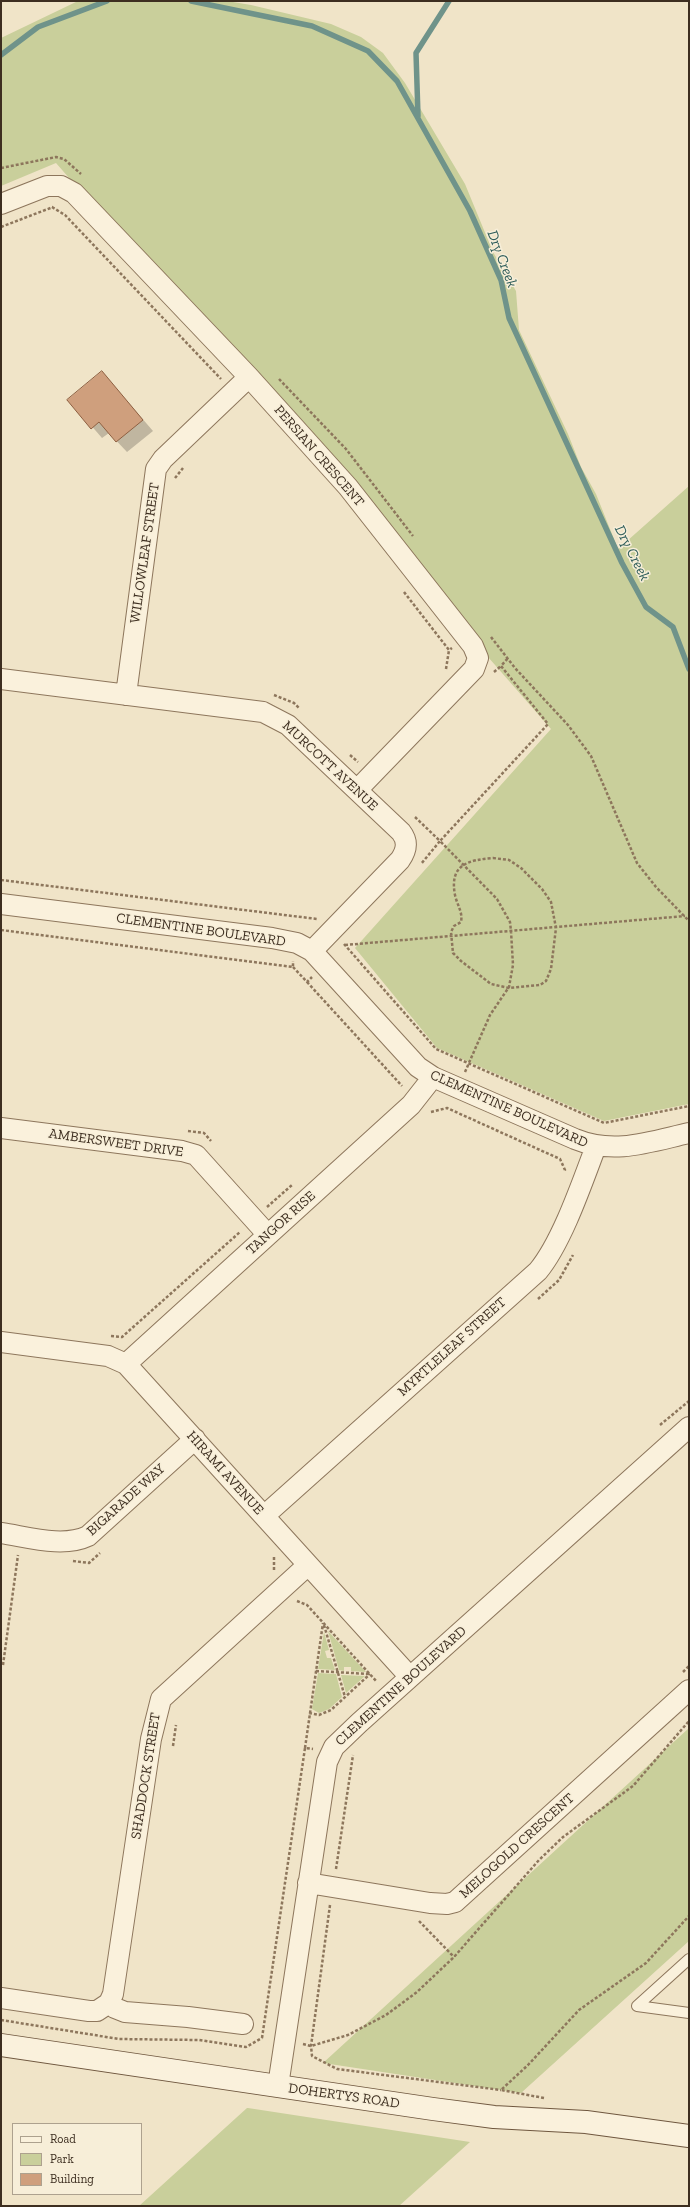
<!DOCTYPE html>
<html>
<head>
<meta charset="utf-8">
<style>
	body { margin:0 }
	#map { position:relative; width:690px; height:2207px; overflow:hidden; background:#f0e4c8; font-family:"Zilla Slab",serif }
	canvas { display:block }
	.frame { position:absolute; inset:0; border:2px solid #3d2e20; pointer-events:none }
	.legend { position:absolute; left:12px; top:2123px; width:130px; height:72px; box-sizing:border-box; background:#f7eed8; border:1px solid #ada18e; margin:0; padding:5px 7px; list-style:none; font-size:12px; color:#3d2e20 }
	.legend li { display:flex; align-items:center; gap:8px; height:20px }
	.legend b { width:20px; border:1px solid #ada18e }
</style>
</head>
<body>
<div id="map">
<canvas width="690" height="2207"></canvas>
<div class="frame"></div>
<ul class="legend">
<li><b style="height:5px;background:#faf1dc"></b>Road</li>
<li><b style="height:11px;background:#c9cf9b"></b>Park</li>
<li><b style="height:11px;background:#cf9f7d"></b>Building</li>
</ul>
</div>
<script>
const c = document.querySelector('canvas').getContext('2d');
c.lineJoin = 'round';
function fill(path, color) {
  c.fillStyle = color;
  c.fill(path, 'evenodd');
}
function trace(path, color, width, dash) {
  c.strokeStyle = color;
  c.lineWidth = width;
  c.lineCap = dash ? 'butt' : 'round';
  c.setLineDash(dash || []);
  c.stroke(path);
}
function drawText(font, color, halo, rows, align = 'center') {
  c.font = font + ' "Zilla Slab",serif';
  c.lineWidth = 3;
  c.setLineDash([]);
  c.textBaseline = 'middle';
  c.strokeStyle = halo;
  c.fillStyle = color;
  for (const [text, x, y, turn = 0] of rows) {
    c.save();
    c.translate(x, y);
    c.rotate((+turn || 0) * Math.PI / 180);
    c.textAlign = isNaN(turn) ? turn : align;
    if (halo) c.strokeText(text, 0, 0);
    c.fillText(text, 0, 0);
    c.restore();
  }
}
fill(new Path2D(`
	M78 1H227L251 5 331 24 361 37 383 53 405 83 465 184 493 252 516 291 519 330 568 434 581 467 596 494 618 549 689 486V1104L604 1121 437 1048 355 948 551 729 56 163 1 186V38Z
	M328 1631 366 1672 351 1671V1667H344V1671L339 1670Z
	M324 1632 329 1650 325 1651 327 1658H331L335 1670 318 1669Z
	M318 1673 336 1674 342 1697 329 1709 319 1713 312 1709Z
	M341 1675 365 1676 346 1693Z
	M689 1728V1941L521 2093 323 2063Z
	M247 2108H248L470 2142 399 2206H139Z`), '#c9cf9b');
fill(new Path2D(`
	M102 372 153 431 127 452 109 433 102 438 69 400Z`), '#0003');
trace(new Path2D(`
	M191 1 312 26 368 51 397 81 470 211 501 280 509 318 622 563 646 607 673 627 689 669
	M1 55 38 27 107 1
	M418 116 416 53 449 1`), '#6f938a', 5.5);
const building = new Path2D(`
	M102 371 143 420 116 442 99 422 91 429 67 400Z`);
fill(building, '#cf9f7d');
trace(building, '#8d5f41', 1);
const lane = new Path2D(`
	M689 1959 637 2006 689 2013`);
const street = new Path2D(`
	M1 204 47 186H61L74 193 249 377 348 487 473 646 478 658 474 669 357 790
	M1 679 263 712 288 725 401 832C408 841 407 850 400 860L312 951
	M126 695 156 469 163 459 249 377
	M1 904 272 938 297 943 312 951 418 1067 433 1077 575 1139C614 1155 649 1142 689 1133
	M1 1128 182 1151 196 1155 268 1235
	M1 1342 108 1356 126 1364 410 1677
	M126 1364 411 1105 433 1077
	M264 1516 538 1271C562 1242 582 1183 596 1146
	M1 1533C28 1537 63 1548 88 1536L195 1439
	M308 1883 430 1903 447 1904 455 1902 689 1690
	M1 1998 89 2011H97L109 2003
	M109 2003 113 1994 151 1739 161 1699 308 1565
	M109 2003 115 2008 125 2012 188 2017 243 2024
	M278 2086 327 1762 334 1747 359 1723 689 1427`);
const secondary = new Path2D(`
	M1 2045 433 2109 494 2117 586 2122 689 2136`);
trace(lane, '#8d765c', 12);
trace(street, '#8d765c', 22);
trace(secondary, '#6f573f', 24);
trace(new Path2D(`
	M1 168 56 157 64 159 81 174
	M52 207 65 215 221 379
	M1 227 53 207
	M279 379 346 449 413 536
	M175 478 183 468
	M404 592 449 650 452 648
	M491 637 515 668 568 725 591 756 637 863 656 887 689 921
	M446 669 449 650
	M494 672 501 666
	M274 695 294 703 299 708
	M350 755 358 762
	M415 817 440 841 421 864
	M493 858 509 860 521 868 542 889 551 902 556 928 551 969 546 981 540 985 509 988 491 984 461 961 453 953 451 932 454 926 461 922C463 912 457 905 455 895 449 864 469 860 493 858Z
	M1 880 317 919
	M1 930 293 967V961
	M344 944 436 1049 604 1123 689 1106
	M345 945 685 916
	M293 967 307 982 312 977
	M307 982 402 1086
	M465 1072 490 1015 509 987 513 965 511 931 510 922 497 899 440 841 548 724 501 666 508 658
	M431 1112 447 1108 560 1159 565 1170 564 1172
	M188 1131 204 1133 211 1141
	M267 1207 292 1185
	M538 1299 559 1280 573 1255
	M111 1336 122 1337 240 1232
	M660 1425 689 1401
	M73 1561 89 1563 100 1553
	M274 1570V1555
	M297 1601 307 1605 377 1682
	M324 1625 345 1697
	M3 1665 18 1555
	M316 1671 370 1674
	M683 1672 689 1666
	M309 1713 319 1715 331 1710 370 1674
	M173 1746 176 1725
	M305 1748 323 1623
	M336 1869 353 1755
	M330 1905 311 2046 312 2056 337 2069 501 2090
	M419 1921 454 1957
	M1 2020 119 2039 199 2040 246 2047 262 2038
	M262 2038 305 1748 313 1749
	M303 2044 311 2046 348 2035 386 2015 417 1992 454 1957 539 1860 563 1837 633 1786 689 1721
	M544 2098 501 2090 528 2065 579 2010 646 1963 689 1916`), '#8d765c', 2.5, [3, 2]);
trace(lane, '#faf1dc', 10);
trace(street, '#faf1dc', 20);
trace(secondary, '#faf1dc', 22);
drawText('14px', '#3d2e20', '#f7eed8', [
	["PERSIAN CRESCENT",319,456,49],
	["WILLOWLEAF STREET",145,553,-82],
	["MURCOTT AVENUE",330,766,43],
	["CLEMENTINE BOULEVARD",201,930,8],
	["CLEMENTINE BOULEVARD",509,1109,24],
	["AMBERSWEET DRIVE",116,1143,8],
	["TANGOR RISE",281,1223,-42],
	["MYRTLELEAF STREET",452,1347,-42],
	["HIRAMI AVENUE",225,1473,48],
	["BIGARADE WAY",126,1500,-42],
	["CLEMENTINE BOULEVARD",401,1686,-42],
	["SHADDOCK STREET",146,1776,-81],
	["MELOGOLD CRESCENT",517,1846,-42],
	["DOHERTYS ROAD",344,2096,8]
]);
drawText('italic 15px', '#2f5d5a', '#f7eed8', [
	["Dry Creek",502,259,69],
	["Dry Creek",632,553,63]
]);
</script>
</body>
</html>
